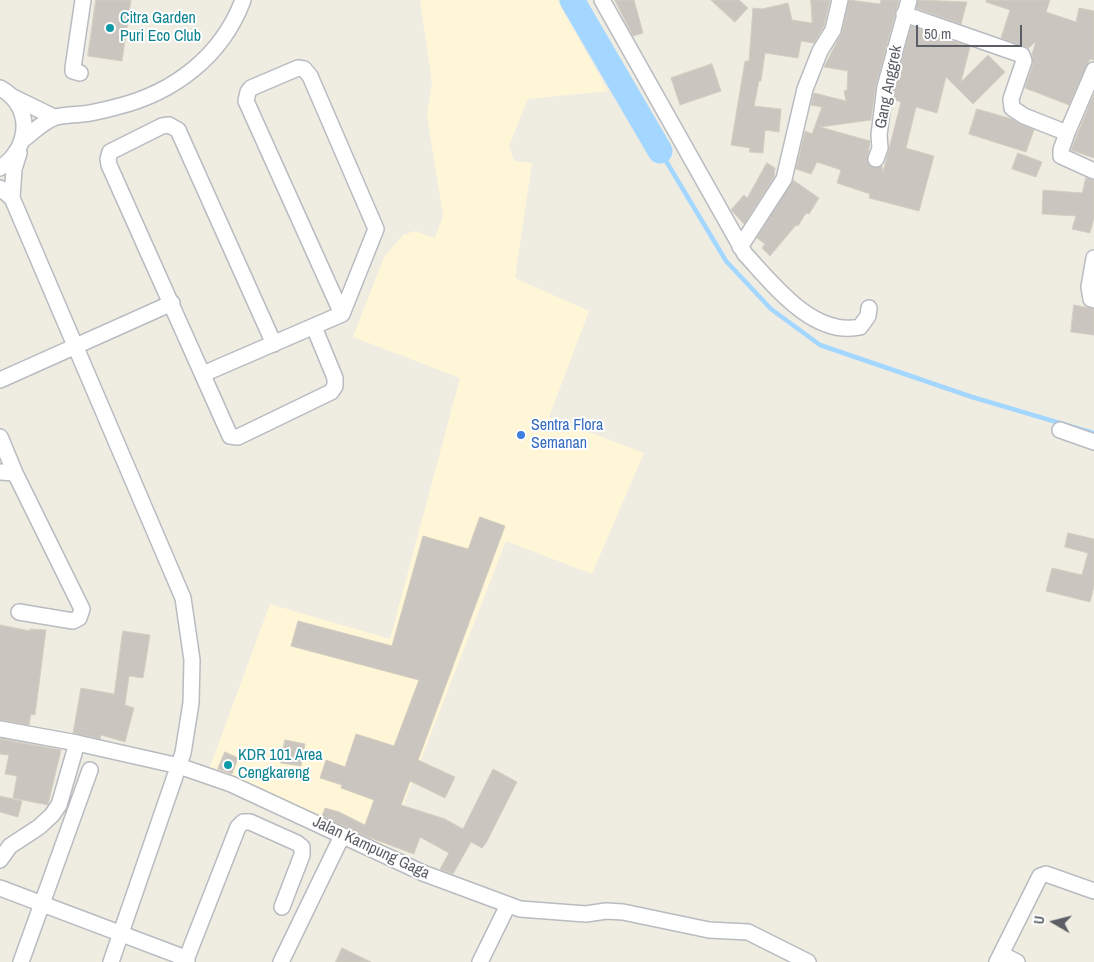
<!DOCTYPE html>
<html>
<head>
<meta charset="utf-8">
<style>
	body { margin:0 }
	#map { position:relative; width:1094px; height:962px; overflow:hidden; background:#efece2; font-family:"Archivo Narrow",sans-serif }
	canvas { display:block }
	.north { position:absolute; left:1029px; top:897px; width:50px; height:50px; -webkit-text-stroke:4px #fff; paint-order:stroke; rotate:278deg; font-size:14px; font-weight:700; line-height:20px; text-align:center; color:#5b5f65 }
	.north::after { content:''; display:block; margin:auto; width:18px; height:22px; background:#5b5f65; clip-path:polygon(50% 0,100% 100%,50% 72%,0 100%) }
	.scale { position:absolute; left:916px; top:25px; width:106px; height:22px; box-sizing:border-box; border:2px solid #5b5f65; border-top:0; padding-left:6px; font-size:15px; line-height:18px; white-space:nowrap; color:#5b5f65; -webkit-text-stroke:4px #fff; paint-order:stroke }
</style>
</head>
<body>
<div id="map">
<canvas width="1094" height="962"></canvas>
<div class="north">U</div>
<div class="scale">50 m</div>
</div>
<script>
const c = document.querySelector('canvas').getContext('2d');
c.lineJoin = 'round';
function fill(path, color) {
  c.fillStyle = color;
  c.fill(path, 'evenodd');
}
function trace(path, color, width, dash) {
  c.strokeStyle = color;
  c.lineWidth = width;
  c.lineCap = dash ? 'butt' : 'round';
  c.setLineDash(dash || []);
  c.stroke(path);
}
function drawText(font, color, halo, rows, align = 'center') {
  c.font = font + ' "Archivo Narrow",sans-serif';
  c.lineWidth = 4;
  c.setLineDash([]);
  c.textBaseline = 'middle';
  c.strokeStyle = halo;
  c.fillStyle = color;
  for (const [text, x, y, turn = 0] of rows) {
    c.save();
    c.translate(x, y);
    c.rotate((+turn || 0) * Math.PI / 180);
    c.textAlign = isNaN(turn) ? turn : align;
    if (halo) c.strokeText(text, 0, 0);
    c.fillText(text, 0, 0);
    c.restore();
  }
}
fill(new Path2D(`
	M420 0H557L608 91 528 99 509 146 514 161 532 163 515 278 589 311 549 417 644 453 592 574 506 541 385 852 208 772 270 604 390 639 460 378 353 337 384 257 403 235 415 231 435 238 443 216 427 115 432 83Z`), '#fff6d8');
trace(new Path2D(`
	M660 151 726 261 771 309 820 345 972 397 1094 433`), '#a3d7ff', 4.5);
trace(new Path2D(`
	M572 0 660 151`), '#a3d7ff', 25);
const building = new Path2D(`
	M96 0H131L122 61 88 56Z
	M615 0H634L643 33 633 36Z
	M711 0H739L748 8 735 22Z
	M811 0H830L824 26 814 43 801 41 798 58 765 53 761 81H759L754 106 781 109 779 132 765 130 763 153 749 152 750 148 731 145 745 61H749L753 8 762 9 788 3 792 20 812 23Z
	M849 0 880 4 881 0H899L876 85 871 120 820 127 870 141 867 161 873 168 882 166 883 172 901 102 893 99 894 89 911 26 970 47 961 82 988 55 1005 72 973 104 946 77 937 113 916 107 906 148 934 156 919 211 869 198 870 194 837 183 841 170 817 162 811 174 796 169 805 131 812 134 822 107 811 105 814 93 846 101 844 91 847 90 848 71 824 67 842 32Z
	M918 0 967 2 961 24 916 8Z
	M987 0H1050L1046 12 1076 22 1079 8 1094 11V60L1090 59 1069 105 1025 88 1033 64 1032 54 1036 41 1029 48 1001 38 1010 10 986 2Z
	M712 64 721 91 680 105 671 78Z
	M1094 94V158L1071 150Z
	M977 109 1012 119 1034 130 1026 152 969 134Z
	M1018 153 1042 162 1036 177 1012 169Z
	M767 163 775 168 774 177 744 224 731 210 744 195 747 198Z
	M1086 178 1094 180V218L1090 233 1072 229 1076 216 1042 214 1043 190 1082 193Z
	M793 180 819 198 809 214 806 213 798 226 796 225 770 256 762 248 765 244 757 238Z
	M1074 305 1094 309V335L1071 332Z
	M480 517 505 526 418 760 455 777 445 798 410 781 401 805 445 819 463 829 493 769 517 782 486 843 482 848 471 842 453 874 440 869 449 853 420 837 414 854 368 837 322 816 325 808 339 812 365 825 374 800 341 788 342 785 320 778 326 760 345 767 356 734 394 746 419 680 291 646 298 621 392 646 423 536 468 549Z
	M1068 533 1094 539V586L1090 602 1046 591 1052 568 1082 575 1088 553 1065 547Z
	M0 625 30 631V629L46 630 35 715 31 714 29 725 0 720Z
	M123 631 150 635 143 678 129 676 125 705 134 708 125 742 101 735 100 739 73 733 81 688 114 694Z
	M0 739 61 750 48 805 13 798 17 776 5 774 9 755 0 754Z
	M285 740 305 744 301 766 281 763Z
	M225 752 238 758 232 774 218 769Z
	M0 796 22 801 18 817 0 812Z
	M342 948 371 962H336Z`);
fill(building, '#cac6bf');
trace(building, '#d4cec0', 1);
const minor = new Path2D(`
	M602 0 745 254C774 285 813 337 860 327L868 316 869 308
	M904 14 1022 55 1024 61 1011 99 1012 108 1024 116 1067 133 1061 150V156L1094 171
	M80 73 73 71V68L83 0
	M0 88C34 106 30 149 0 168
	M13 97 54 117
	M1067 133 1094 70
	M24 139C33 132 45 120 56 117 64 115 74 115 82 114 94 113 105 110 116 107 174 93 222 56 243 0
	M876 159 880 148 879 135 885 87 909 0
	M0 188 12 198 183 598 192 660 191 703 183 753 111 962
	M12 198 14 169 19 153
	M740 247 784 179 805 89 820 51 833 30 840 0
	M1094 258 1089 287 1091 299 1094 300
	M274 344 178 130 169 125 162 126 110 152 108 159 109 165 230 436 238 437 331 392 335 386V378L314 327
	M203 374 342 314 376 229 310 76 304 69 298 68 251 88 248 92 246 101 342 314
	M0 380 172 303
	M1060 430 1094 442
	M0 437 15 473 82 609 79 618 73 621 19 612
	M0 472 15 473
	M0 729 77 743
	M0 860 10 846 39 827 52 815 59 805 77 743 179 766 231 784 423 873 520 909 586 914 606 911 623 912 709 930 748 932 808 962
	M0 888 180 956 187 962
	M1001 954 1017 962
	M186 960 238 827 243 822H250L297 843 302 847V855L282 907
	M21 962 90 770
	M281 962 342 836
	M480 962 508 905
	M997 962 1040 876 1046 874 1094 891`);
trace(minor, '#b8bbc0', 18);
trace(minor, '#fff', 15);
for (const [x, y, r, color] of [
	[110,28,5,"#0f9aa8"],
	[521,435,5,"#3f7fe0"],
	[228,765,5,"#0f9aa8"]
]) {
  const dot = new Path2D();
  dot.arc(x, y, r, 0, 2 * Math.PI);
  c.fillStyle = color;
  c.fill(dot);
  trace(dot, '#fff', 2);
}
drawText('16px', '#0d838f', '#fff', [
	["Citra Garden",120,19],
	["Puri Eco Club",120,37],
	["KDR 101 Area",238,756],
	["Cengkareng",238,774]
], 'left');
drawText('16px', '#5b5f65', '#fff', [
	["Gang Anggrek",889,87,-79],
	["Jalan Kampung Gaga",371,848,25]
]);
drawText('16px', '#366cbe', '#fff', [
	["Sentra Flora",531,426],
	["Semanan",531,444]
], 'left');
</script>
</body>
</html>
